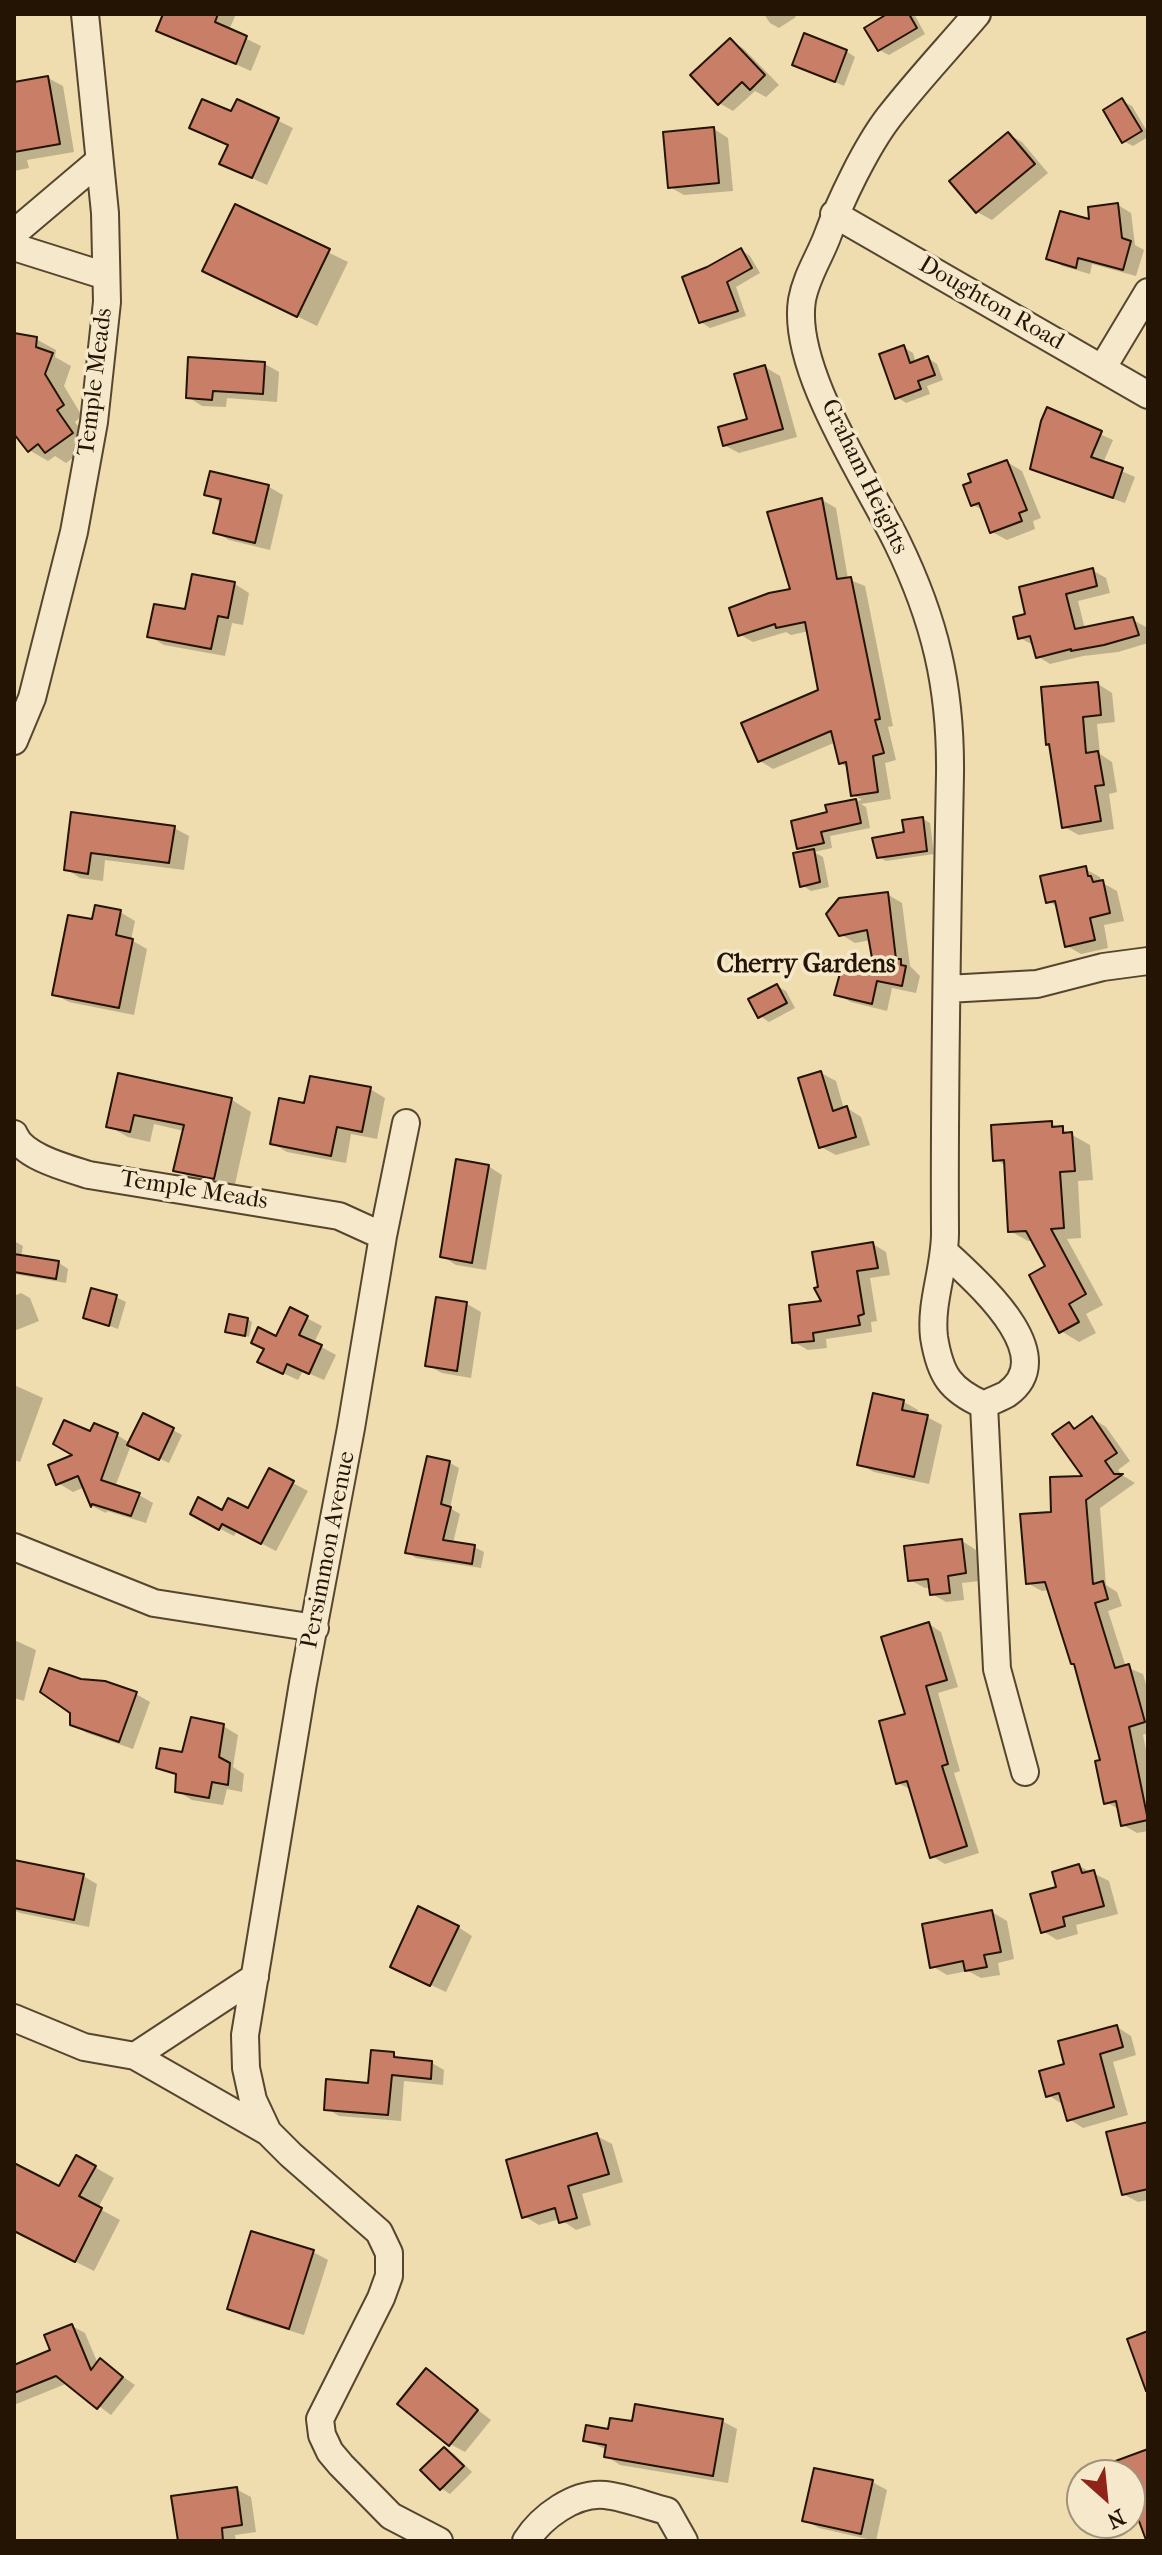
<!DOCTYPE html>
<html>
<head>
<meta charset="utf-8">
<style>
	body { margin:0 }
	#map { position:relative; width:1162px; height:2555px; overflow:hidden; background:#efdcaf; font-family:"IM FELL French Canon",serif }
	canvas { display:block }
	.frame { position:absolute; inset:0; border:16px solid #231404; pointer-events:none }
	.north { position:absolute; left:1066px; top:2459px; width:80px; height:80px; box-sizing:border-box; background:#f5e8cb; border:2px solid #a1937b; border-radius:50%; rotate:153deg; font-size:22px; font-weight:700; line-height:32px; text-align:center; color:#231404 }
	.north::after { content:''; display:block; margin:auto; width:28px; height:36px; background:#8f2418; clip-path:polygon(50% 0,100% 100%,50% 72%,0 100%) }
</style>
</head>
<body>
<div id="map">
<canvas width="1162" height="2555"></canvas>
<div class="frame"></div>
<div class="north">N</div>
</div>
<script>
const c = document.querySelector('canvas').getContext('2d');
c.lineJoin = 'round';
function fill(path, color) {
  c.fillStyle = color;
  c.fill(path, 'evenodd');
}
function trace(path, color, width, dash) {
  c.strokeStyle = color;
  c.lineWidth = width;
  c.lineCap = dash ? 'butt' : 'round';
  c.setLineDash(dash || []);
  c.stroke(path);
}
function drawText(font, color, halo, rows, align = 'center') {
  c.font = font + ' "IM FELL French Canon",serif';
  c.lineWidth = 7;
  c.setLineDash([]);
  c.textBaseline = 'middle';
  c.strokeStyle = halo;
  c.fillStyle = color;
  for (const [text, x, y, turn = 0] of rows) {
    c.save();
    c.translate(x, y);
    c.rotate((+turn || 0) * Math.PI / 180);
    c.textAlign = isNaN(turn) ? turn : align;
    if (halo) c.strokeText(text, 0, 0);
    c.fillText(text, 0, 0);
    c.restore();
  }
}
fill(new Path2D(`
	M165 14H236L229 30 261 46 251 71 158 30Z
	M764 14H793L796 17 779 28 770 23Z
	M891 14H914L925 34 889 55 879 50Z
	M730 40 744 49 779 85 766 97 755 91 733 111 719 103Z
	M846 51 855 57 844 86 794 64Z
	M48 78 63 86 74 152 27 160 29 168 14 171V84Z
	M238 101 293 128 267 185 236 171 230 146 232 114Z
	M1122 101 1132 106 1148 133V137L1133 146 1123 141Z
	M714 129 728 138 733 191 684 195 670 187Z
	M1008 134 1022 142 1048 173 992 220 977 212Z
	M1118 205 1131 213 1135 245 1144 250 1136 276 1092 264 1090 274 1062 266 1049 258 1092 222Z
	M236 207 348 262 317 326 205 271Z
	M741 250 750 256 760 273 736 287 746 316 710 328 701 322 708 269Z
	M14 335 36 339 56 350 55 357 71 366 64 386 82 416 75 422 91 444 66 463 55 456 48 461 29 450 14 431Z
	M903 347 913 353 916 363 928 358 937 364 943 380 927 386 930 394 906 403 897 397Z
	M265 364 279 372 277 402 227 398 226 407 202 406 188 397Z
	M765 367 780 376 797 437 739 453 724 445 750 420Z
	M1048 410 1113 440 1103 463 1135 477 1125 503 1045 475 1032 468Z
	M1007 462 1022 471 1041 518 1033 521 1035 529 1007 540 992 532 984 511 973 505Z
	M211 473 269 487 283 495 270 550 229 540 215 532 222 503 206 494Z
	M822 500 836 508 848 579 865 586 893 726 888 727 896 760 885 763 891 799 861 804 866 807 870 828 830 836 832 848 814 852 823 857 829 887 811 891 802 885 807 853 799 848 829 814 828 807 862 800 853 795 849 768 840 763 836 742 773 769 760 761 820 691 809 631 791 635 786 632 753 642 739 634 792 590Z
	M1092 570 1106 578 1110 593 1078 601 1085 629 1133 620 1146 627 1148 643 1118 652 1083 656 1050 664 1037 656 1033 645 1020 638 1028 615Z
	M193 576 235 584 249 593 243 625 232 623 225 656 164 645 149 636 186 612Z
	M1098 684 1112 693 1115 722 1097 724 1100 754 1112 762 1117 792 1109 794 1114 829 1079 835 1064 827 1051 745Z
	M73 814 174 828 189 836 184 870 105 860 103 881 80 878 66 869Z
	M923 819 930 823 934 854 886 861 879 857Z
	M1085 869 1100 877 1101 882 1117 891 1124 921 1104 925 1108 948 1081 954 1067 946 1059 908 1048 901Z
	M887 894 902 903 910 966 920 976 916 993 892 988 887 1011 851 1002 836 994 878 977 871 940 855 943 840 934Z
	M120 912 135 921 131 940 147 949 134 1015 69 1002 54 994Z
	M777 986 786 991 795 1008 769 1022 760 1016Z
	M821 1073 836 1081 844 1109 847 1108 861 1117 870 1145 836 1155 821 1147Z
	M119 1075 232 1100 251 1112 234 1189 195 1181 176 1170 184 1131 154 1124 150 1142 128 1137 108 1126Z
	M370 1089 385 1098 377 1139 351 1134 346 1163 287 1152 272 1143 306 1106Z
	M1051 1123 1090 1145 1093 1180 1078 1181 1081 1238 1067 1239 1103 1305 1086 1314 1096 1333 1079 1342 1061 1331 1047 1267 1034 1241H1028L1010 1231 1006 1166 995 1159Z
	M488 1166 502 1175 486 1270 456 1265 442 1256Z
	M14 1241 23 1246 21 1257 59 1263 68 1269 66 1283 14 1274Z
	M873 1244 886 1252 890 1275 870 1278 877 1321 871 1322 872 1332 826 1339 827 1348 808 1350 794 1342Z
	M21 1293 30 1298 39 1321 14 1331V1296Z
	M116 1297 126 1302 118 1329 85 1317Z
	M467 1304 481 1312 471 1378 442 1373 427 1365Z
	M291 1310 322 1326 314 1343 336 1355 324 1380 303 1371 298 1380 274 1369 277 1338Z
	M248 1319 252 1322 249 1337 228 1331Z
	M14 1385 43 1398 20 1462 14 1460Z
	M904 1402 918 1410 917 1415 927 1417 942 1425 929 1484 874 1472 859 1464Z
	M1092 1418 1106 1427 1130 1461 1118 1470 1122 1475 1135 1483 1100 1508 1106 1585 1117 1592 1122 1606 1108 1611 1126 1667 1143 1674 1148 1691V1733L1143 1735 1148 1760V1831L1137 1833 1123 1825 1120 1810 1106 1802 1103 1761 1076 1665 1049 1590 1042 1591 1027 1583 1053 1513 1086 1478 1069 1424 1077 1429Z
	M173 1430 182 1435 169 1463 131 1445 115 1487 139 1495 153 1503 146 1523 107 1511 106 1513 92 1506 85 1487 73 1492 58 1483 91 1433 117 1435 130 1443Z
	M450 1463 459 1468 450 1508 460 1514 453 1543 474 1547 484 1552 481 1568 416 1558 407 1552Z
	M270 1471 308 1491 276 1551 237 1531 234 1536 207 1522 223 1512 249 1511Z
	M962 1541 976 1550 980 1581 962 1583 964 1600 946 1602 932 1594 931 1588H925L910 1580Z
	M929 1624 941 1632 958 1687 938 1693 960 1771 954 1773 979 1853 945 1864 932 1856 912 1790 898 1783 907 1715Z
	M14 1640 36 1650 24 1701 14 1698Z
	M81 1681 136 1694 150 1702 133 1749 87 1733 72 1724Z
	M223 1726 238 1735 233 1767 244 1774 242 1792 227 1789 223 1805 192 1800 177 1791 178 1776 159 1766 183 1754Z
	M14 1862 83 1876 97 1884 89 1927 20 1913 14 1910Z
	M1079 1866 1109 1881 1118 1914 1076 1925 1078 1934 1057 1940 1043 1931 1059 1888Z
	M992 1912 1007 1921 1014 1959 998 1963 1000 1975 981 1978 968 1971 947 1975 932 1966Z
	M458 1927 472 1936 446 1992 407 1974Z
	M1117 2027 1131 2036 1136 2055 1113 2062 1128 2115 1083 2128 1069 2119 1062 2104 1048 2095 1066 2066Z
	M393 2054 405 2060 432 2063 444 2070 443 2085 404 2081 401 2121 339 2116 326 2108 370 2085Z
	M1148 2124V2200L1138 2202 1123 2194Z
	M597 2136 612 2144 623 2182 582 2194 591 2225 576 2230 560 2219 539 2225 524 2216Z
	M77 2157 114 2178 98 2208 120 2220 94 2271 14 2231V2165L60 2188Z
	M313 2252 328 2260 304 2335 244 2317 229 2308Z
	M72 2326 85 2333 98 2364 100 2361 135 2385 111 2415 68 2383 14 2405V2367L52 2352Z
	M426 2371 491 2420 465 2452 450 2444Z
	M722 2421 737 2429 728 2483 620 2465 606 2456 607 2450 585 2440 634 2423Z
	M445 2449 454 2454 472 2472 450 2494 441 2488Z
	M872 2482 887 2490 876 2541 819 2528 804 2520Z
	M236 2489 251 2497 256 2532 235 2535 236 2541H180Z`), '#0003');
const building = new Path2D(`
	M163 14H218L215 22 247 36 236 64 156 31Z
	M887 14H909L917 28 878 51 864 28Z
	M804 33 847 50 835 82 792 65Z
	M730 38 765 75 750 90 742 82 718 105 690 75Z
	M48 76 60 144 14 152V82Z
	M1122 98 1142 131 1122 143 1103 110Z
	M202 99 231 111 237 99 279 118 252 178 219 164 228 145 189 128Z
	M714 127 719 183 668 188 663 132Z
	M1008 132 1035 164 976 213 949 181Z
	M1118 203 1122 238 1131 241 1123 270 1078 258 1076 268 1046 259 1060 211 1089 219 1088 207Z
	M235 204 330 249 297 317 202 271Z
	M741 248 752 268 727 282 738 311 699 323 682 277 707 267Z
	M14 333 37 337 36 347 53 353 45 374 64 405 57 410 73 433 45 453 38 444 28 452 14 434Z
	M904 345 910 363 928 356 935 375 918 381 921 389 895 399 879 354Z
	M188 357 265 362 263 394 213 391 212 400 186 398Z
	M765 365 783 429 723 446 718 427 747 419 734 374Z
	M1047 407 1102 431 1091 457 1123 468 1113 498 1030 469 1041 421Z
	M1007 460 1027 510 1019 513 1022 521 990 533 979 503 971 506 963 485 971 482 968 474Z
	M210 471 269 485 255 543 213 533 221 499 204 495Z
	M822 498 837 579 851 577 880 719 875 720 884 753 873 756 878 792 851 796 846 762 839 764 831 731 758 762 741 723 818 690 805 622 776 628 775 624 738 636 729 608 769 593 790 589 767 512Z
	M1093 568 1097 586 1066 594 1075 629 1133 617 1139 635 1104 645 1071 651V649L1036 658 1030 636 1018 639 1013 617 1025 614 1019 587Z
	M192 574 235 582 228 618 218 616 211 649 147 637 154 604 185 609Z
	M1098 682 1101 715 1083 717 1086 753 1098 751 1104 785 1095 786 1101 821 1062 828 1049 744 1046 745 1041 687Z
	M856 799 861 823 821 832 824 843 797 849 791 821 827 812 825 805Z
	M71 812 175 826 169 863 91 853 88 874 64 870Z
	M923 817 927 851 877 858 872 838 904 832 902 820Z
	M814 849 820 882 800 887 793 853Z
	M1086 866 1088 876H1091L1093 882 1103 880 1110 913 1090 918 1095 940 1065 947 1055 901 1046 903 1040 876Z
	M888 892 896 959H901V965L906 966 902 986 877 981 872 1004 834 995 842 966 875 975 867 930 839 936 826 914 839 898Z
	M95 905 121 910 116 935 133 939 119 1008 52 995 68 915 92 919Z
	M777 984 787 1003 758 1018 748 999Z
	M821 1071 833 1111 847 1106 856 1137 819 1148 798 1078Z
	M118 1073 232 1098 214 1179 173 1171 184 1125 134 1115 130 1132 106 1127Z
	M310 1076 371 1087 362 1132 337 1127 331 1156 270 1144 279 1098 304 1103Z
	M1052 1121V1127L1063 1126V1133L1072 1132 1075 1171 1060 1172 1064 1228 1051 1229 1086 1294 1069 1304 1079 1322 1059 1333 1029 1275 1045 1266 1026 1231 1008 1232 1004 1160 993 1161 991 1125Z
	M456 1159 489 1165 472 1263 440 1257Z
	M873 1242 878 1268 857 1271 864 1314 858 1316 860 1325 813 1333 814 1341 792 1343 789 1305 821 1301 814 1288 818 1287 812 1252Z
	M14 1254 59 1261 56 1279 14 1272Z
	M91 1288 117 1295 109 1326 83 1318Z
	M436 1297 467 1302 457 1371 425 1366Z
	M290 1307 308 1316 299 1335 322 1345 309 1374 287 1364 283 1374 257 1362 264 1349 251 1343 258 1327 276 1336Z
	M229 1314 248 1318 245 1336 225 1332Z
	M873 1393 904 1400 902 1410 928 1415 914 1477 857 1465Z
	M143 1413 174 1428 159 1460 127 1445Z
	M1092 1416 1117 1453 1105 1461 1114 1474H1123L1086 1500 1093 1584 1103 1581 1108 1599 1095 1603 1115 1668 1129 1664 1145 1722 1129 1727 1148 1820 1121 1826 1116 1801 1104 1804 1095 1761 1100 1760 1074 1664H1071L1045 1582 1026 1584 1020 1514 1051 1512 1050 1477 1082 1476 1052 1434 1069 1422 1074 1429Z
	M64 1420 90 1431 94 1423 118 1433 101 1480 140 1493 131 1516 92 1504 91 1507 78 1476 56 1485 48 1465 72 1455 53 1444Z
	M427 1456 450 1461 441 1504 451 1507 443 1540 475 1545 472 1564 405 1553Z
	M269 1468 294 1481 261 1544 222 1524 219 1530 190 1514 198 1497 222 1510 228 1498 248 1508Z
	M962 1539 966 1573 948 1576 950 1593 930 1595 928 1579 908 1581 904 1546Z
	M929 1622 947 1680 926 1686 948 1764 942 1766 967 1846 930 1858 907 1781 896 1784 879 1721 905 1714 881 1637Z
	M49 1668 81 1679 105 1681 137 1692 119 1742 70 1725V1713L40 1692Z
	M191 1717 224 1724 219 1757 230 1763 228 1785 212 1782 209 1798 175 1792 176 1774 156 1768 160 1748 182 1752Z
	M14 1860 84 1874 74 1920 14 1908Z
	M1079 1864 1082 1873 1094 1870 1104 1906 1063 1917 1065 1926 1041 1933 1030 1894 1056 1887 1052 1872Z
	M418 1906 459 1926 430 1986 390 1967Z
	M992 1910 1001 1952 984 1955 987 1967 965 1971 963 1961 930 1968 922 1924Z
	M1117 2025 1123 2047 1100 2054 1114 2107 1067 2121 1059 2093 1046 2097 1039 2071 1064 2064 1058 2041Z
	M371 2050 394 2052V2057L432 2061 431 2079 392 2075 388 2115 324 2110 326 2079 368 2083Z
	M1148 2122V2189L1122 2195 1106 2132Z
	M597 2133 609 2174 568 2186 577 2218 559 2223 555 2208 522 2218 506 2160Z
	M76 2155 96 2166 79 2196 102 2208 75 2262 14 2231V2163L59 2186Z
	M251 2231 314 2250 289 2329 227 2309Z
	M72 2324 91 2370 100 2358 123 2377 97 2409 56 2376 14 2393V2365L50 2350 44 2335Z
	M1148 2331V2390L1146 2391 1127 2339Z
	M426 2368 478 2410 449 2446 397 2404Z
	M635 2404 723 2419 713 2476 604 2457 606 2445 583 2441 586 2425 608 2429 610 2418 632 2421Z
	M444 2447 464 2466 440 2490 420 2470Z
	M1148 2449V2540H1146L1130 2497V2475L1083 2473Z
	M814 2468 873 2480 861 2534 802 2521Z
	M237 2487 242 2525 222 2528 223 2541H178L171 2496Z`);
fill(building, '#c97e68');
trace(building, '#231404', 2);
const minor = new Path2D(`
	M834 214 1148 395
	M14 233 99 161
	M14 247 106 276
	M1103 367 1148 292
	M14 741 32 698 74 532 94 422 107 302 105 213 85 14
	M947 989 1037 984 1103 967 1148 961
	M406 1123 383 1236 351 1428 303 1683 245 2035 246 2068 253 2100 268 2132 291 2155 379 2232 389 2253V2276L381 2298 320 2419 322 2435 330 2452 341 2465 391 2516 439 2541
	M14 1134C23 1157 67 1168 89 1175L339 1216 383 1236
	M945 1252C973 1279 1063 1354 1007 1394 1000 1398 991 1401 984 1405 950 1390 940 1375 934 1337 930 1302 945 1269 945 1233 944 1080 947 927 950 774 951 687 935 620 897 542 867 480 791 369 802 300 806 277 819 258 827 237 840 201 866 147 889 117 917 81 948 48 977 14
	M984 1405 997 1669 1025 1772
	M14 1547 154 1603 315 1628
	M14 2018 84 2047 135 2056 268 2132
	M135 2056 255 1977
	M526 2541C541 2517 575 2492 605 2495 625 2497 647 2506 667 2511L684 2541`);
trace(minor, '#56462f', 30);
trace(minor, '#f5e8cb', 26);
drawText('24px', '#231404', '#f5e8cb', [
	["Doughton Road",991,304,30],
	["Temple Meads",96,382,-83],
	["Graham Heights",864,477,64],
	["Temple Meads",194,1191,9],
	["Persimmon Avenue",329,1550,-79]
]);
drawText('bold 26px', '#231404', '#f5e8cb', [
	["Cherry Gardens",806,966]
]);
</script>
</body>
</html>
